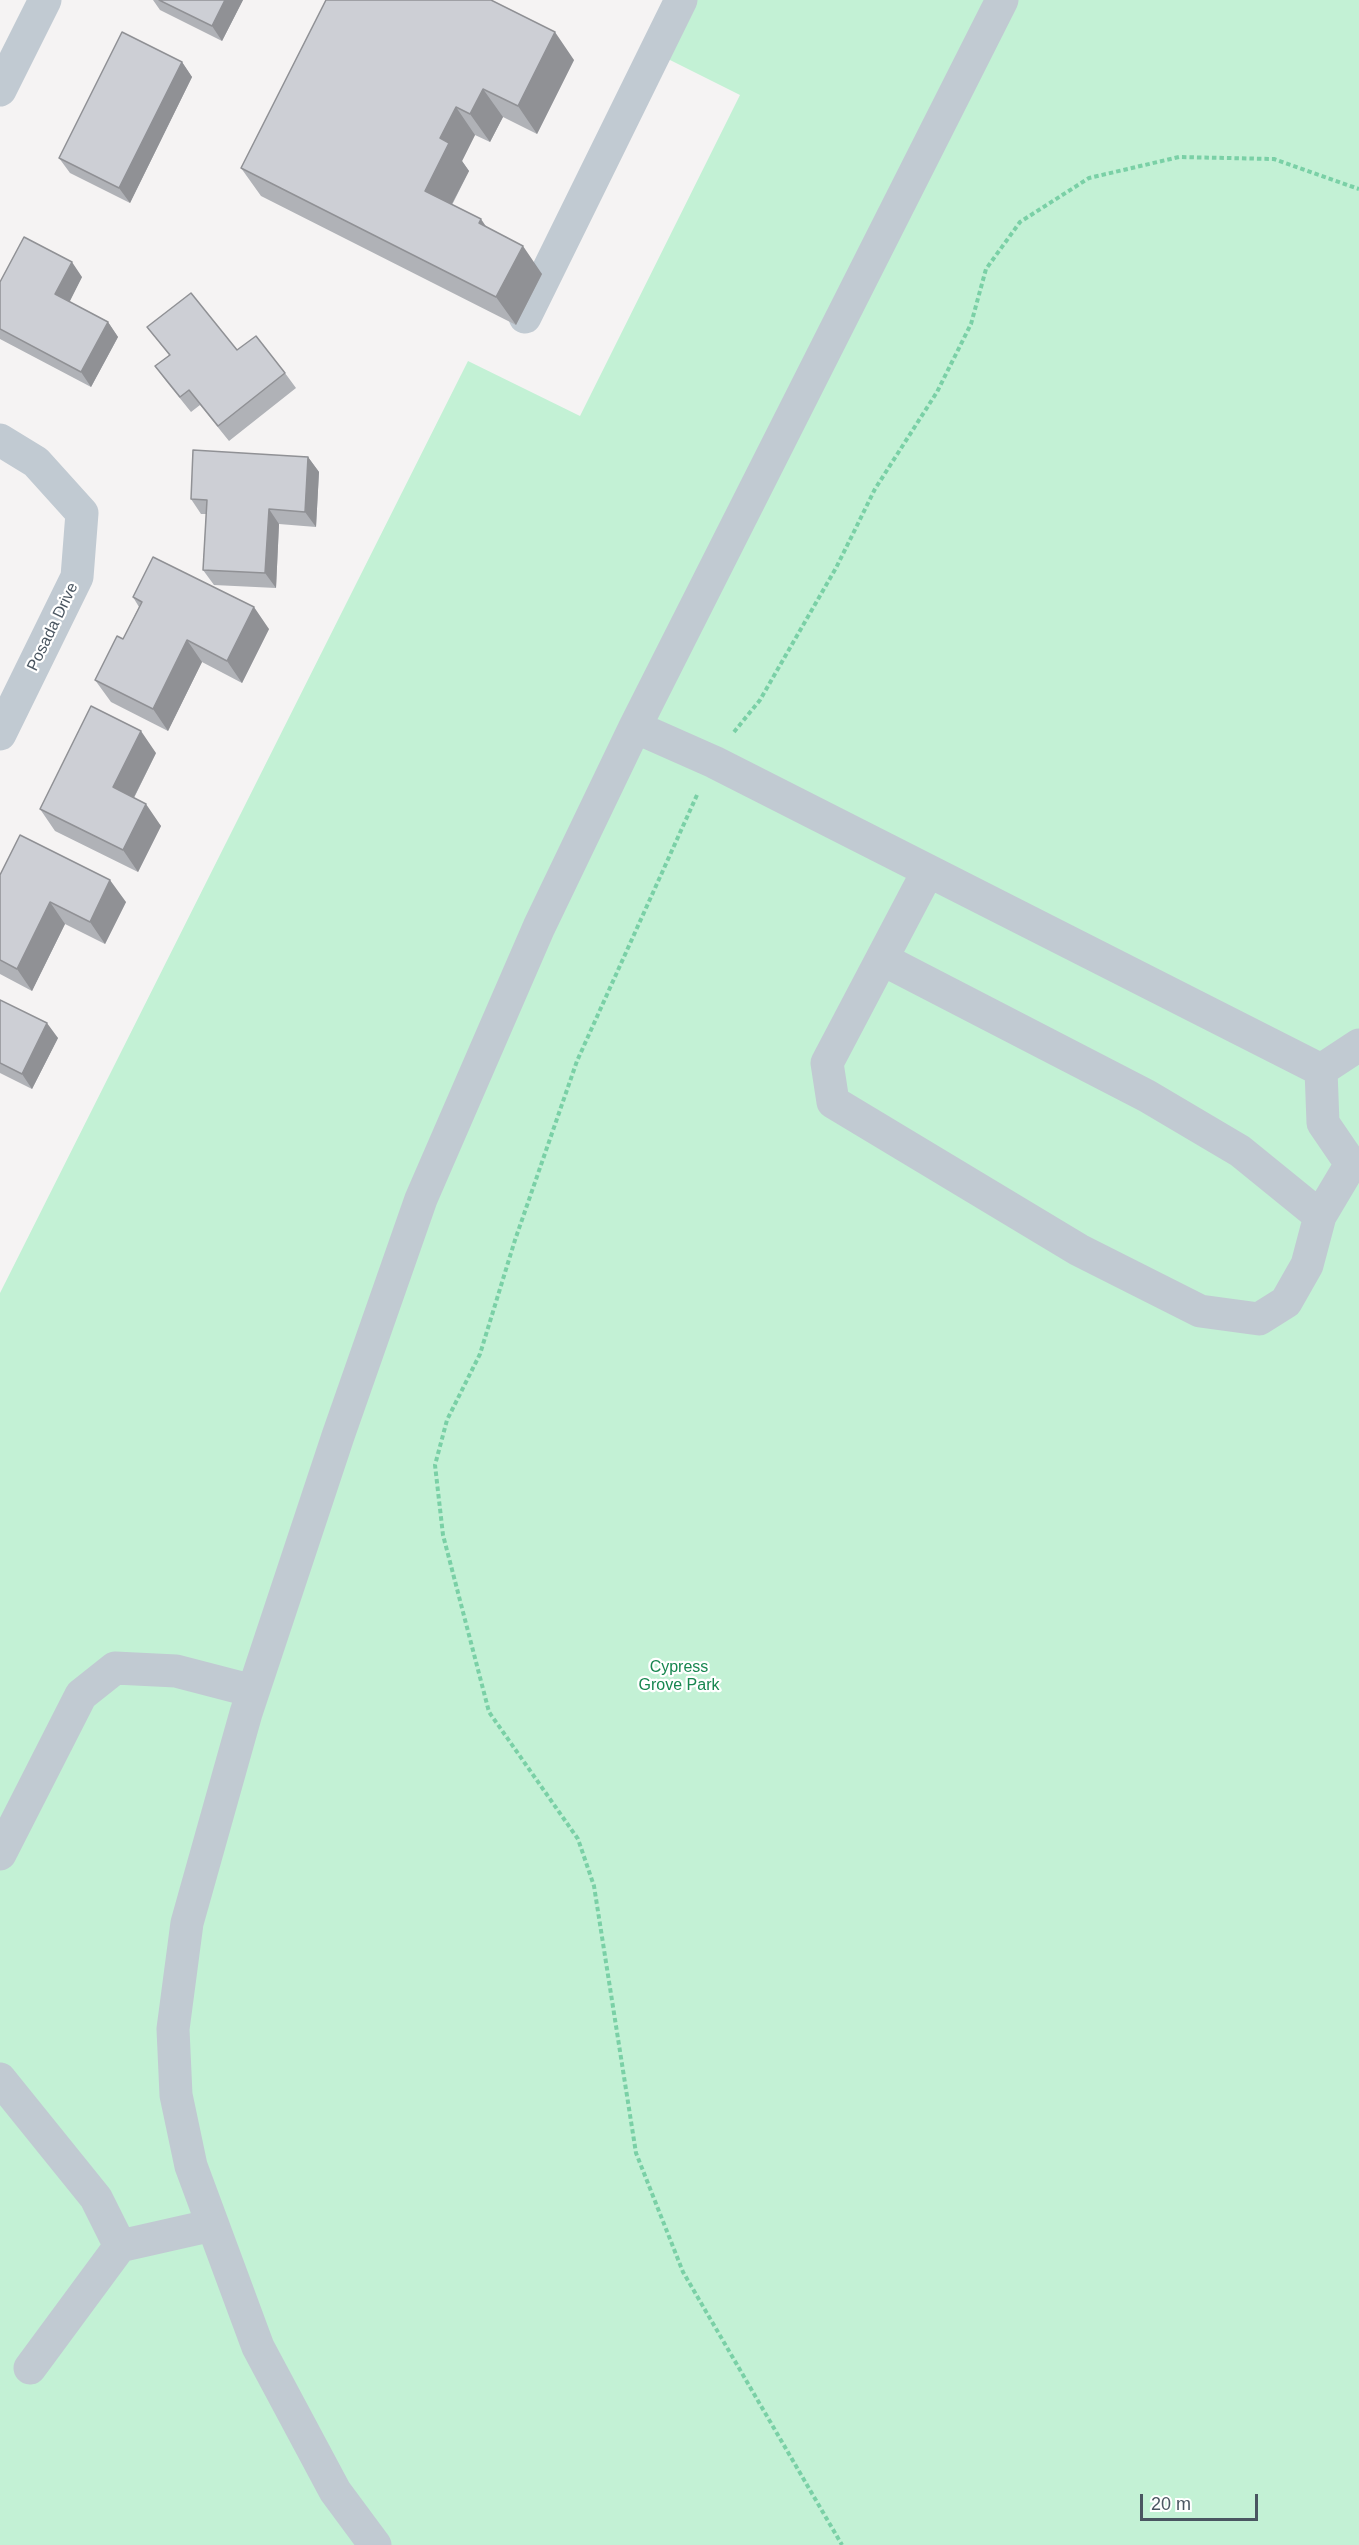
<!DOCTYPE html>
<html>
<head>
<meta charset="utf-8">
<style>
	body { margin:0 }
	#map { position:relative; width:1359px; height:2545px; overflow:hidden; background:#f5f3f3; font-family:Arial,sans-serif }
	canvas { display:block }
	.scale { position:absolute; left:1140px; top:2494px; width:118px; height:27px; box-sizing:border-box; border:3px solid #4a5661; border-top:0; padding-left:8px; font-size:18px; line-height:21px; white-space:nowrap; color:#4a5661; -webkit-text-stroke:4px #fff; paint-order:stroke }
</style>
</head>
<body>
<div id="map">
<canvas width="1359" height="2545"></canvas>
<div class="scale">20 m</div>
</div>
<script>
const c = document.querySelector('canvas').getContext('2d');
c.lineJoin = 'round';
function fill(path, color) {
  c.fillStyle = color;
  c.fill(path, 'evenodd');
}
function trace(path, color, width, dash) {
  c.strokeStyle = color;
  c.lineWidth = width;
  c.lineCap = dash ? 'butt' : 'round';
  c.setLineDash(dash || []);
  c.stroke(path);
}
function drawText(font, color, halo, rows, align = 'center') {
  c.font = font + ' Arial,sans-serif';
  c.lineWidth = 4.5;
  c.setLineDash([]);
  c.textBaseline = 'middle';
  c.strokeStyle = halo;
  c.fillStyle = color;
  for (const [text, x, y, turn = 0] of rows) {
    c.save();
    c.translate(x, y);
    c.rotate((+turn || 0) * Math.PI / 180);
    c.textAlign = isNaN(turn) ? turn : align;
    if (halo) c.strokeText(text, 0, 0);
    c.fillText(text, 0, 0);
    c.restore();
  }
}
fill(new Path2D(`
	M667 0H1359V2545H0V1293L468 361 580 416 740 95 644 47Z`), '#c3f1d5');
trace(new Path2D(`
	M734 732 760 700 836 568 875 489 937 392 971 324 986 269 1020 222 1089 178 1179 157 1274 159 1359 189
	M697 795 577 1061 515 1240 480 1354 447 1420 435 1465 443 1535 489 1712 578 1839 594 1886 636 2153 683 2272 842 2545`), '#7ad0a6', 4, [4.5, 3]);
trace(new Path2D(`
	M0 90 45 0
	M525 317 681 0
	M0 440 36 462 82 513 77 577 0 734
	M635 727 714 762 1321 1070
	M928 871 827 1063 833 1102 1079 1250 1200 1311 1259 1319 1286 1302 1307 1265 1320 1216 1351 1164
	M882 959 1147 1096 1240 1151 1320 1216
	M1321 1070 1323 1123 1351 1164 1359 1165
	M1321 1070 1359 1045
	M0 1854 81 1695 115 1668 176 1671 253 1691
	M0 2079 96 2198 120 2246 30 2368
	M120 2246 213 2225
	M375 2545 335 2491 258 2347 191 2166 176 2095 173 2029 187 1923 246 1713 338 1436 421 1199 539 927 635 727 1002 0`), '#c1cad2', 33);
fill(new Path2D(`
	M153 0H243L222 41 160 10Z
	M326 0 574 60 537 134 503 117 490 142 475 135 462 161 469 171 452 205 486 227 542 274 516 325 261 196 241 168Z
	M182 62 192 77 130 203 70 173 59 158Z
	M82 277 69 302 108 322 118 337 91 387 0 339V282Z
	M147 327 237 350 285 373 296 388 229 441 200 405 191 412 166 381 155 366 169 355Z
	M308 457 319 472 316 527 279 524 276 588 214 585 203 570 206 514H201L191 499Z
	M133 597 269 629 242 683 202 662 168 731 111 702 95 680 123 639 139 607Z
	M156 753 134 798 161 826 138 872 55 831 40 809Z
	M0 875 126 902 105 944 65 924 32 991 0 974Z
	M0 1000 58 1038 32 1089 0 1073Z`), '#b0b2b7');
fill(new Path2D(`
	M225 0H243L222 41 212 26Z
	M555 32 574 60 537 134 518 106Z
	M182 62 192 77 130 203 119 188Z
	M483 89 503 117 490 142 470 114Z
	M456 107 475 135 462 161 469 171 444 219 425 191 440 138Z
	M481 219 500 247 479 223Z
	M523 246 542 274 516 325 496 297Z
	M72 262 82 277 66 309 55 294Z
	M108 322 118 337 91 387 81 372Z
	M308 457 319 472 316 527 305 512Z
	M269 509 279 524 276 588 265 573Z
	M254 607 269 629 242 683 227 661Z
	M187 640 202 662 168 731 153 709Z
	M141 731 156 753 128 809 113 787Z
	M146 804 161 826 138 872 123 850Z
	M110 880 126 902 105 944 90 922Z
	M50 902 65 924 32 991 17 969Z
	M47 1023 58 1038 32 1089 22 1074Z`), '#909195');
const building = new Path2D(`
	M159 0H225L212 26Z
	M326 0H491L555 32 518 106 483 89 470 114 456 107 440 138 449 143 425 191 481 219 479 223 523 246 496 297 241 168Z
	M122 32 182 62 119 188 59 158Z
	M24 237 72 262 55 294 108 322 81 372 0 329V282Z
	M191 293 237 350 256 336 285 373 218 426 189 390 180 397 155 366 170 355 147 327Z
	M193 450 308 457 305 512 269 509 265 573 203 570 207 500 191 499Z
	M153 557 254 607 227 661 187 640 153 709 95 680 117 636 123 639 142 602 133 597Z
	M91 706 141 731 113 787 146 804 123 850 40 809Z
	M20 835 110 880 90 922 50 902 17 969 0 960V875Z
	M0 1000 47 1023 22 1074 0 1063Z`);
fill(building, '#cdcfd5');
trace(building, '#909195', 1.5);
drawText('16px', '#4a5661', '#fff', [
	["Posada Drive",53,627,-64]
]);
drawText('16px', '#17864f', '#fff', [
	["Cypress",679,1668],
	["Grove Park",679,1686]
]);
</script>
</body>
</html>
